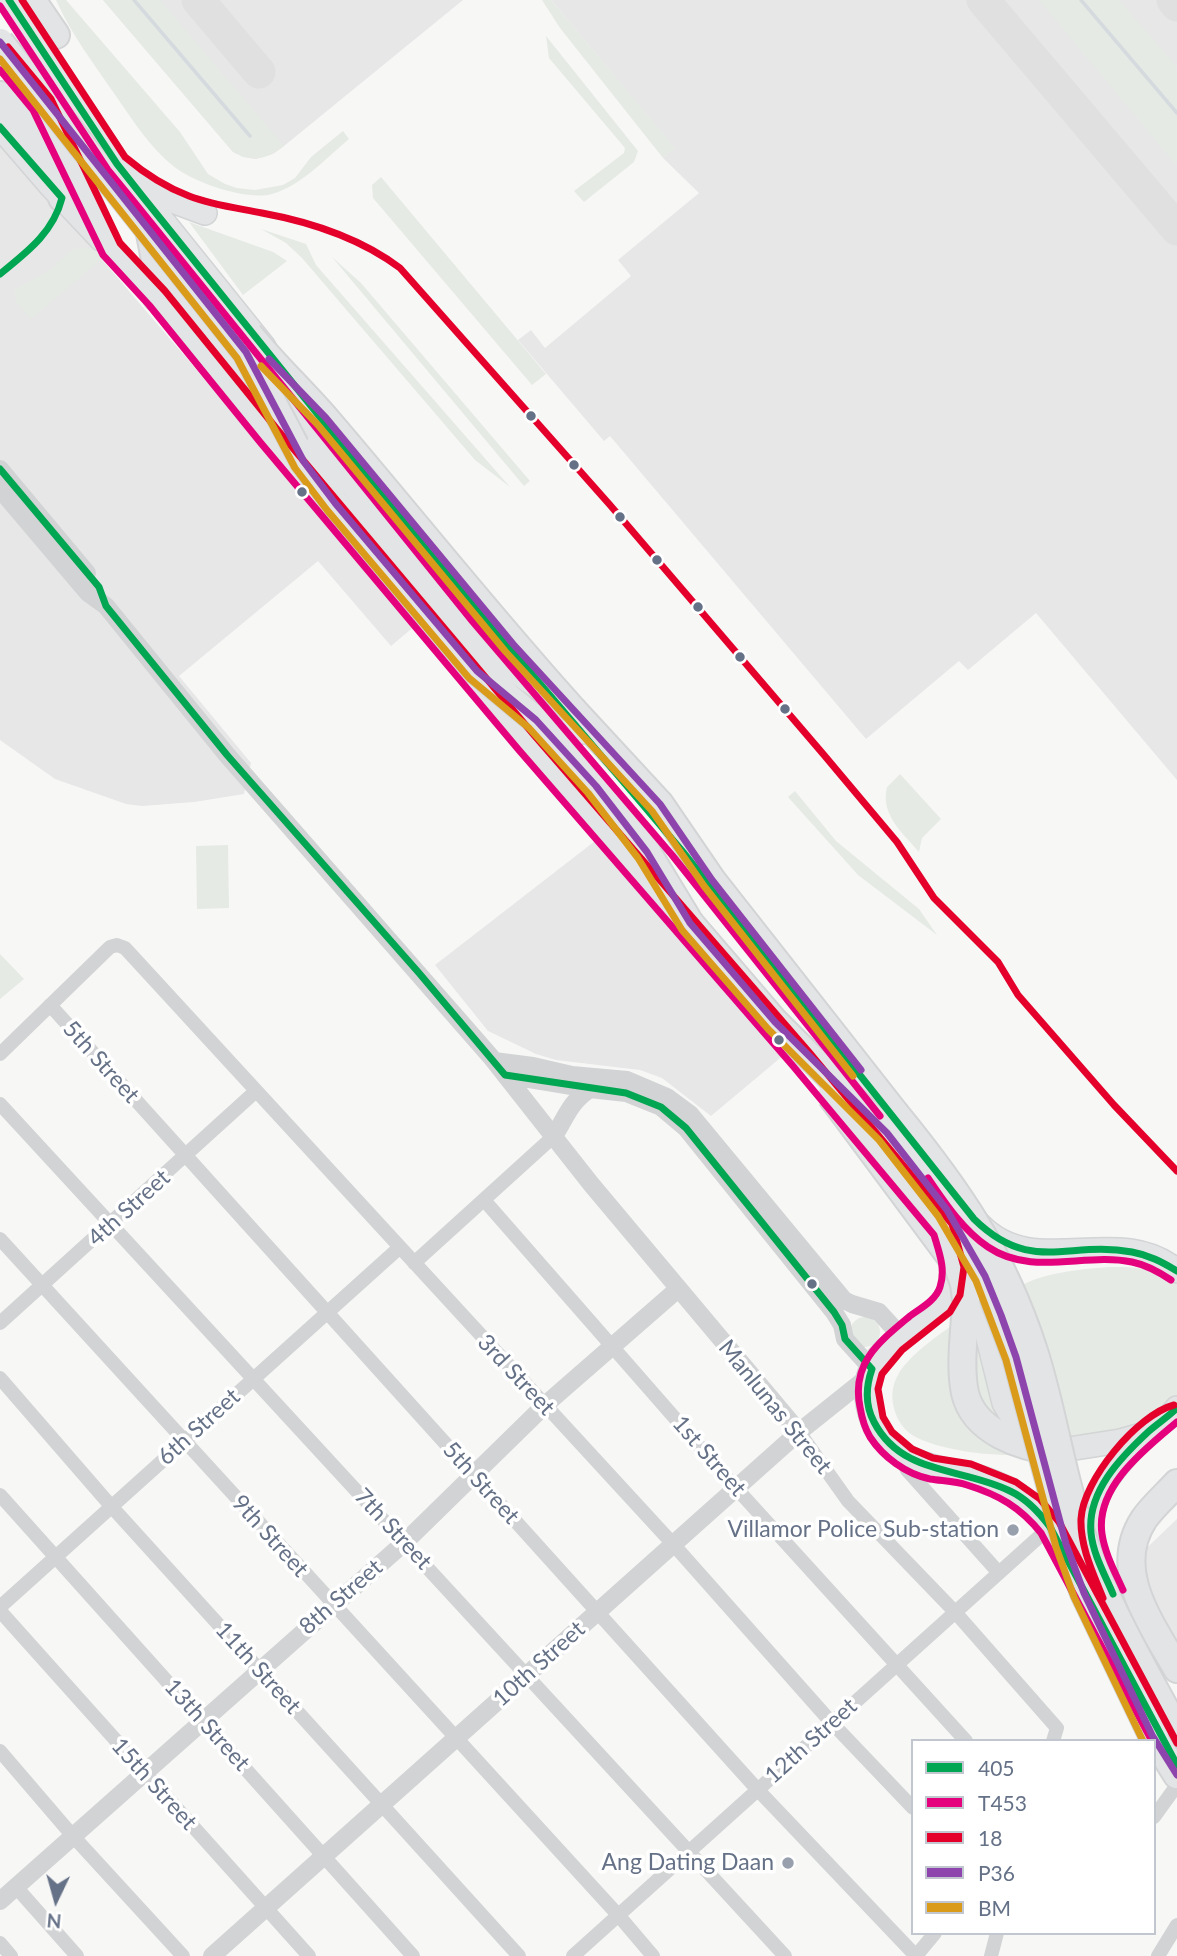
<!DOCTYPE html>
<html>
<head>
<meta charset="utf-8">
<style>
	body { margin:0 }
	#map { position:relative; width:1177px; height:1956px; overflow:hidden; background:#f7f7f6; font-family:Lato,sans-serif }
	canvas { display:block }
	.legend { position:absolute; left:911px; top:1739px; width:245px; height:196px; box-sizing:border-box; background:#fff; border:2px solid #c1c6cf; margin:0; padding:9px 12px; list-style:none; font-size:21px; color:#657187 }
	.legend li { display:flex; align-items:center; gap:14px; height:35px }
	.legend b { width:35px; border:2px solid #c1c6cf }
	.north { position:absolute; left:21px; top:1865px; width:70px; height:70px; -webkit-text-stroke:5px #fff; paint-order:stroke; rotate:185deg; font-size:19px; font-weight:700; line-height:28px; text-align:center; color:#657187 }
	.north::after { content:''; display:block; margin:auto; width:24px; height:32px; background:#657187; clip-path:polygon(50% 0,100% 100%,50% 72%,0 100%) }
</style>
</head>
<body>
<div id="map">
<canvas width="1177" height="1956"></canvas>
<ul class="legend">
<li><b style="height:9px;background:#00a651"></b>405</li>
<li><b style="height:9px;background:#e5007d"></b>T453</li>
<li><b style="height:9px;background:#e4002b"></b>18</li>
<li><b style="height:9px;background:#8e44ad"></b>P36</li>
<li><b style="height:9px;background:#da9b1b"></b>BM</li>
</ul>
<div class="north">N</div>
</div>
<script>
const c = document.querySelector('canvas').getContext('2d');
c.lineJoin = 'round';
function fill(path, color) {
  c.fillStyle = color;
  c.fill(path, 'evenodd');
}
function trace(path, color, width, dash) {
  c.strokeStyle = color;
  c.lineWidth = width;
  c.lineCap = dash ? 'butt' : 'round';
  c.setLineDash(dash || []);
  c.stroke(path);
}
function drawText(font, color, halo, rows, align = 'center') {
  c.font = font + ' Lato,sans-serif';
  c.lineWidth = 7;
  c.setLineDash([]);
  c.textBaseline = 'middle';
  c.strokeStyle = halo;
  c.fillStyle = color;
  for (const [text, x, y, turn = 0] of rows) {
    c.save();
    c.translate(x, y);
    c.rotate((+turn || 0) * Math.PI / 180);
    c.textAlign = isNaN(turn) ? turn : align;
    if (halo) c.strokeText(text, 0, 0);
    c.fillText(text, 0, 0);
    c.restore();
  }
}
fill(new Path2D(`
	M103 0H463L284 146 273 154 256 159 243 157 233 152Z
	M551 0H1177V780L1036 613 968 670 959 661 866 739 610 436 604 441 518 340 531 330 545 348 631 276 618 260 699 193 663 158 674 148Z
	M0 141 416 625 391 646 318 561 179 676 251 763 244 794 194 802 142 806 126 804 55 779 0 740Z
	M595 841 785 1054 711 1116 662 1078 640 1070 556 1060 536 1054 488 1031 435 965Z
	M1177 1519V1675L1134 1560Z`), '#e7e7e8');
fill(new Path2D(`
	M56 0H66L180 132 208 174 225 184 237 188 255 190 283 185 295 178 311 157 343 131 349 139C326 158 301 186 272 194 246 201 192 182 172 165 150 147 134 122 118 99 96 67 72 36 56 0Z
	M103 0H160L284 146C268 159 252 163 233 152Z
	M542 0H551L675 148 663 158 560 28Z
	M1039 0H1119L1177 67V166Z
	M546 36 638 151 634 162 584 202 574 191 624 153 625 148 549 58Z
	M381 177 546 374 532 385 373 198 372 185Z
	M189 222 273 252 287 261 243 295Z
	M261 229 306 244 316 265 510 487 475 460 302 258 286 243Z
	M83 248 95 250 104 257 31 319 16 302 14 290 51 269 73 249Z
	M332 257 361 283 530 481 524 486Z
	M900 774 941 819 922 838 919 852C903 833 880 815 887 787Z
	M795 791 836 841 919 909 937 935 858 875 788 797Z
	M228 845 229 908 197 909 196 846Z
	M0 954 24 979 0 999Z
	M1109 1267C1140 1267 1150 1267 1177 1284V1396C1155 1430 1103 1435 1068 1444 1054 1447 1040 1453 1027 1454 999 1458 924 1450 905 1429 892 1414 888 1392 898 1375 915 1343 1002 1292 1036 1279 1060 1271 1085 1269 1109 1267Z
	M850 1332a15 15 0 1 1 30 0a15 15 0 1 1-30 0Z`), '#e5eae4');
trace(new Path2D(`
	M134 0 250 136
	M1081 0 1177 113`), '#d5dadf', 3.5);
trace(new Path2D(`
	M198 0 259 72
	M983 0 1177 229
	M1173 0 1177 5`), '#e0e0e0', 33);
const primary = new Path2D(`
	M9 0 117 164 264 347
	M44 108 89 199 111 249 157 298 304 478
	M0 127 50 185 101 239
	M136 180 170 200 205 213
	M515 673 553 719 582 732
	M473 678 526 742 672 909
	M980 1225C1035 1282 1117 1221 1177 1271
	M952 1256C967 1331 861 1327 867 1397 873 1454 919 1466 967 1474 986 1478 1009 1488 1025 1500 1042 1512 1051 1529 1060 1546
	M972 1273 1004 1403 1020 1430 1036 1444 1056 1451 1120 1441 1145 1434 1170 1416 1177 1408
	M1095 1549C1080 1498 1115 1469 1145 1434`);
const motorway = new Path2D(`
	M32 0 56 35
	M0 95C24 126 58 158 62 198
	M143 197 155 260 203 317
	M157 298C164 301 175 303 182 308 217 336 237 380 271 409
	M272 396 320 444
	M574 711 660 804 712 880 895 1113
	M596 786 647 852 690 923
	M966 1300C965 1330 959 1364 965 1393 974 1432 1022 1448 1056 1451
	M1177 1483C1166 1495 1153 1506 1144 1519 1110 1571 1152 1624 1177 1669
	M1152 1735 1177 1775`);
trace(primary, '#d2d4d5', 26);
trace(motorway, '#d3d4d5', 30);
trace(new Path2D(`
	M50 1005 757 1789 916 1956 935 1933
	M0 1054 110 947 117 945 125 948 673 1544 831 1722 913 1808
	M0 1104 785 1956
	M484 1200 736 1488 966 1741
	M0 1239 619 1916 653 1956
	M414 1263 554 1136
	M0 1323 256 1091
	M0 1378 111 1506 519 1956
	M799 1432 848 1501 955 1612 1057 1728 1053 1741
	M899 1453 907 1470 999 1573
	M0 1495 413 1956
	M0 1607 399 1248
	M0 1611 309 1956
	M0 1751 72 1835 183 1956
	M1154 1817 1177 1785
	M16 1887 77 1956
	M0 1943 11 1956
	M573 1956 1050 1527
	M991 1956 997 1933
	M1158 1956 1177 1925`), '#d2d3d4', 14);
trace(new Path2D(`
	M0 469 87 573
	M0 489 88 593 106 606 227 755 491 1057 591 1184 799 1432
	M494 1061 533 1066 572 1075 627 1080 667 1097 690 1114 844 1300 852 1304 879 1312 901 1336
	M505 1075 590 1089 626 1093 661 1107 686 1128 834 1312 842 1325 845 1339 872 1369
	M554 1136C567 1116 569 1103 590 1089
	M0 1901 405 1542 545 1405 678 1289
	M212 1956 799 1432 869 1376`), '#d2d3d4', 18);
trace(primary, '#e3e4e5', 23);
trace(motorway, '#e3e4e5', 26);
const motorwayBridge = new Path2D(`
	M0 42 246 352 304 462 335 503 477 671 536 720 596 786
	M249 334C273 364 302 391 327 420 410 517 489 617 574 711
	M320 444 497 657 536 684
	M690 923 775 1022 887 1133 947 1210 967 1245 985 1276 1016 1357 1066 1544 1084 1593 1152 1735
	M831 1096 958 1267 964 1284 966 1300
	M895 1113C958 1190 1003 1255 1034 1351 1054 1413 1062 1479 1084 1541 1107 1605 1141 1664 1173 1723`);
trace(motorwayBridge, '#d3d4d5', 30, []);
trace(motorwayBridge, '#e3e4e5', 26);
trace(new Path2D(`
	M9 0 117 164 143 197 435 560 683 852 974 1219C1031 1275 1068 1240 1132 1252 1149 1255 1162 1262 1177 1271
	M0 127 62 198C53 233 27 252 0 274
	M0 469 99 587 106 606 227 755 419 973 505 1075 626 1093 661 1107 686 1128 834 1312 842 1325 845 1339 872 1369C866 1386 865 1405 874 1422 902 1476 962 1467 1010 1491 1027 1499 1039 1512 1050 1527L1177 1765
	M1113 1594C1105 1575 1093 1554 1091 1533 1087 1492 1120 1458 1148 1432 1157 1424 1168 1417 1177 1408`), '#00a651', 7);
trace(new Path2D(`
	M0 6 108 170 135 203 473 622 672 855 880 1116
	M0 70 33 110 103 255 149 305 260 442 518 749 793 1066 934 1235C939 1252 946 1269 940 1287 936 1300 921 1308 910 1316 879 1342 851 1363 860 1407 862 1419 864 1427 870 1437 883 1457 906 1474 930 1479 942 1481 955 1481 967 1485 999 1495 1020 1507 1041 1533L1152 1741
	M928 1178C945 1203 963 1230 988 1247 1032 1277 1085 1252 1132 1262 1147 1265 1159 1272 1171 1280
	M1123 1590C1115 1572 1105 1554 1102 1534 1095 1487 1145 1449 1177 1422`), '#e5007d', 7);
trace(new Path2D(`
	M22 0 125 157C144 173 165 187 189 196 212 205 237 208 262 213 311 222 360 238 400 268L610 505 824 755 897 842 934 898 998 962 1018 995 1114 1105 1177 1171
	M8 47 51 99 120 243 165 291 276 428 534 735 809 1052 952 1224 964 1267 960 1295 950 1312 902 1350 882 1374 878 1389 883 1417 892 1432 912 1449 933 1458 971 1464 1016 1482 1040 1499 1059 1522 1177 1743
	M1103 1598C1093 1573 1080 1546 1081 1519 1083 1480 1137 1415 1174 1405`), '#e4002b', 7);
trace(new Path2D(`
	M0 42 246 352 304 462 335 503 477 671 536 720 596 786 647 852 690 923 775 1022 887 1133 947 1210 985 1276 1001 1315 1016 1357 1066 1544 1084 1593 1152 1735 1177 1775
	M269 359 326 418 513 644 660 804 712 880 861 1070`), '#8e44ad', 7);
trace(new Path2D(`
	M0 59 237 358 295 468 327 510 469 678 529 728 588 793 638 858 682 930 768 1029 879 1140 938 1216 976 1281 1006 1360 1056 1547 1074 1597 1143 1741
	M261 366 318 425 505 651 652 811 704 886 853 1076`), '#da9b1b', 7);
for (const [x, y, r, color] of [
	[531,416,6,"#657187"],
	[574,465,6,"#657187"],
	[302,492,6,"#657187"],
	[620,517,6,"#657187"],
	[657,560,6,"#657187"],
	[698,607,6,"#657187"],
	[740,657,6,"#657187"],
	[785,709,6,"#657187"],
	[779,1040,6,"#657187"],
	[812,1284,6,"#657187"],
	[1013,1530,7,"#98a0ae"],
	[788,1863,7,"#98a0ae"]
]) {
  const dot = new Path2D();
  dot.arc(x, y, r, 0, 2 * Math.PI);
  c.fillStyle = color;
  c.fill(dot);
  trace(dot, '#fff', 2.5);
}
drawText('23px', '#657187', '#fff', [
	["5th Street",101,1062,48],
	["4th Street",129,1208,-42],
	["3rd Street",516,1375,47],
	["Manlunas Street",775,1407,51],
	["6th Street",199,1427,-42],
	["1st Street",709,1456,49],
	["5th Street",481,1483,48],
	["7th Street",393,1529,47],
	["9th Street",270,1536,48],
	["8th Street",341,1597,-41],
	["10th Street",539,1664,-42],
	["11th Street",258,1668,48],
	["13th Street",207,1725,48],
	["12th Street",811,1741,-42],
	["15th Street",154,1784,48]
]);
drawText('23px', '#657187', '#fff', [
	["Villamor Police Sub-station",999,1530],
	["Ang Dating Daan",774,1863]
], 'right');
</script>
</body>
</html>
